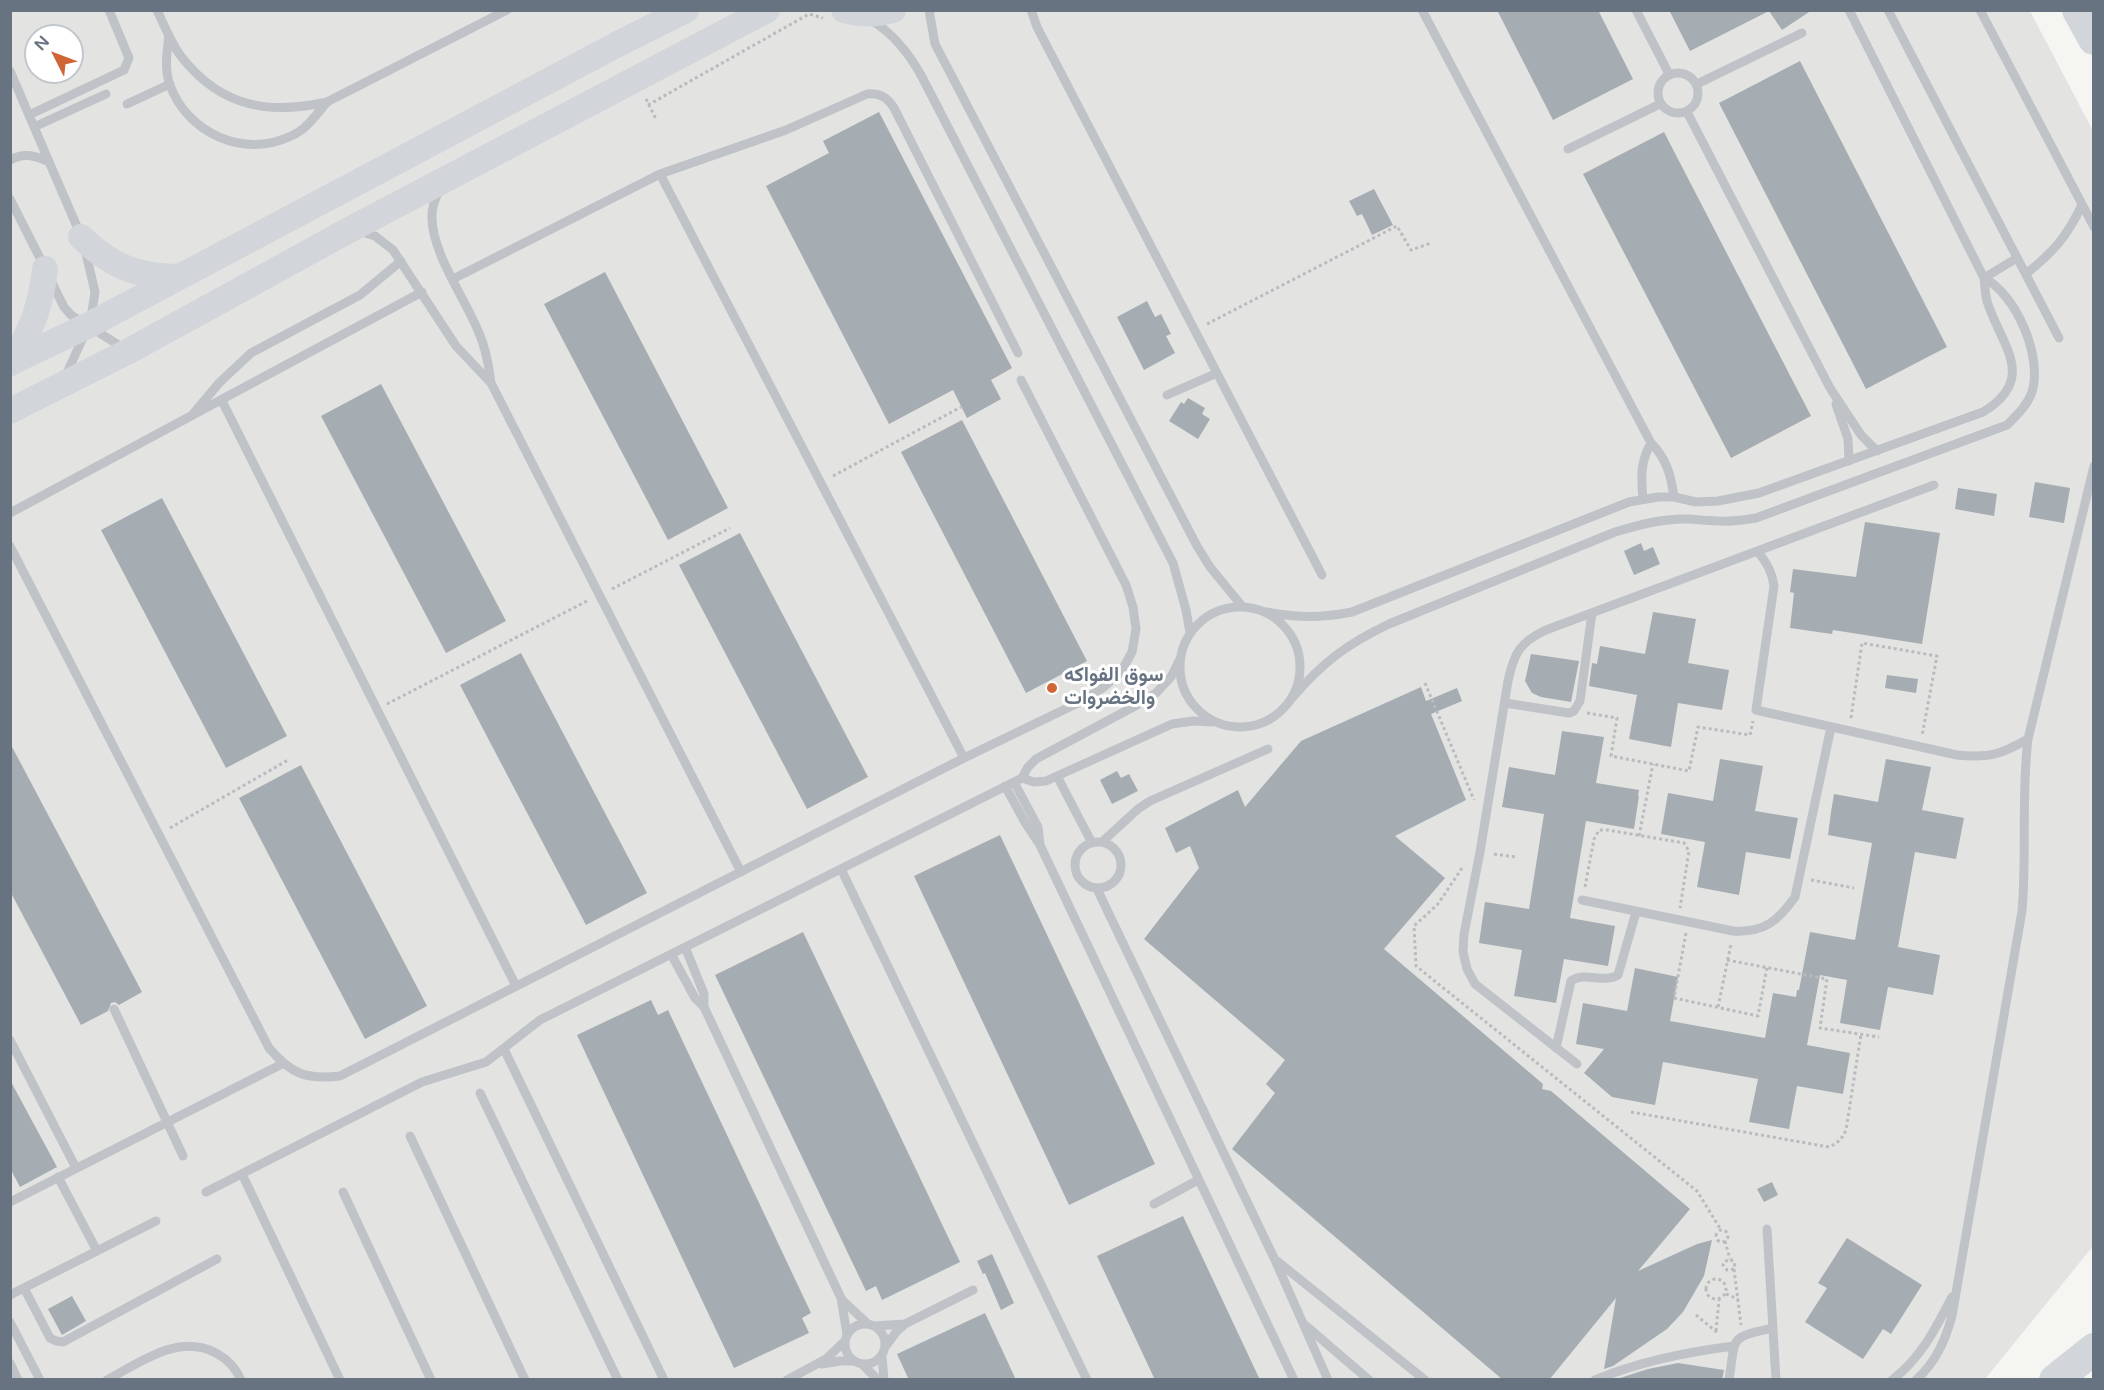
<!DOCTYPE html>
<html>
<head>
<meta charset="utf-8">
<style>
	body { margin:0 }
	#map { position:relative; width:2104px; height:1390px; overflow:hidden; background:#f5f5f2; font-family:"Varela Round",sans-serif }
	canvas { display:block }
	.frame { position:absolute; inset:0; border:12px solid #677380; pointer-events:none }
	.north { position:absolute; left:24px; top:24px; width:60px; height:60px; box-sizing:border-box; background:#fff; border:2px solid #c2c7cc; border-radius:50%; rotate:312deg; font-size:16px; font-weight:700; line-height:24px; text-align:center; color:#677380 }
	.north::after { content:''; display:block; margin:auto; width:21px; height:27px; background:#d06537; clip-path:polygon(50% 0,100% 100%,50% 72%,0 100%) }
</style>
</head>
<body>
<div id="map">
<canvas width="2104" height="1390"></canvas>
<div class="frame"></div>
<div class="north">N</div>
</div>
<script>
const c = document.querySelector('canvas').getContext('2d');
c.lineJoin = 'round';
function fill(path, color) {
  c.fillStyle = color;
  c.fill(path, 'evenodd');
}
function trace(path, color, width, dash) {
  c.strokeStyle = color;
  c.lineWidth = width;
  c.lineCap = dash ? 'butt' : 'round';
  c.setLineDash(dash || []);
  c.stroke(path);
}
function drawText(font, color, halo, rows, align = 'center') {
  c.font = font + ' "Varela Round",Vazirmatn,sans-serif';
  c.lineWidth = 6;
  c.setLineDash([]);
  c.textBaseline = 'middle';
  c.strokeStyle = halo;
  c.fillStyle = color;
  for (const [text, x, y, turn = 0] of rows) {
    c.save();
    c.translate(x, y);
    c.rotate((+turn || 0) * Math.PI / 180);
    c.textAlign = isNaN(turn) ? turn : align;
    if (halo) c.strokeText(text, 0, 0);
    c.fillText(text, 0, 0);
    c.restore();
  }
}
fill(new Path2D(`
	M11 11H2030L2093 131 2094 1245 1985 1379H11ZM36 36H72V72H36Z`), '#e3e4e2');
fill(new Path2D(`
	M1497 10H1598L1633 79 1553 120Z
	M1669 10H1812L1782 30 1769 11 1690 51Z
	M1800 61 1947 347 1866 389 1719 103Z
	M879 112 1012 368 991 380 1001 399 967 418 953 390 889 424 766 186 829 153 823 141Z
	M1664 132 1811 416 1731 458 1583 174Z
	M1374 189 1393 225 1372 235 1362 214 1357 216 1349 201Z
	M605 272 728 508 668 540 544 304Z
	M1147 301 1155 317 1161 314 1171 334 1166 336 1175 353 1144 370 1117 317Z
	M381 384 506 621 446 653 321 416Z
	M1188 398 1205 408 1202 414 1210 419 1198 439 1169 421 1181 402 1184 404Z
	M962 420 1087 661 1026 693 901 452Z
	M2035 482 2070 488 2064 523 2029 517Z
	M1958 488 1997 494 1994 516 1955 509Z
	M162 498 287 736 226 768 101 530Z
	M1865 522 1940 533 1922 644 1833 630 1832 634 1790 628 1794 593 1790 592 1793 569 1856 577Z
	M740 533 868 777 807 809 679 565Z
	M1641 543 1644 551 1653 547 1660 564 1634 575 1624 551Z
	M1653 612 1696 619 1688 663 1729 670 1722 710 1678 703 1671 747 1629 739 1637 695 1589 686 1592 663 1597 664 1600 646 1645 654Z
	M521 653 647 893 586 925 460 685Z
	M1531 654 1579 661 1571 702 1541 697 1532 693 1525 681Z
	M1887 675 1918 679 1916 693 1885 688Z
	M1421 687 1426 701 1457 688 1462 701 1431 714 1466 800 1395 836 1445 878 1384 949 1543 1084 1542 1089 1551 1091 1690 1209 1638 1271 1697 1244 1712 1240 1704 1276 1683 1312 1667 1329 1613 1366 1604 1369 1616 1298 1549 1380H1503L1232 1149 1275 1093 1266 1084 1285 1060 1144 939 1199 868 1190 846 1176 853 1165 828 1238 790 1245 807 1301 741Z
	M1562 731 1604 737 1596 783 1639 790 1638 796H1639L1634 829 1586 821 1570 918 1615 926 1608 966 1564 959 1556 1003 1514 996 1522 950 1479 943 1485 902 1529 909 1544 814 1502 807 1509 767 1555 775Z
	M10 743 142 992 119 1005 115 1002 111 1003 108 1011 81 1025 10 891Z
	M1720 759 1763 766 1755 811 1798 818 1790 859 1746 852 1739 895 1697 887 1705 842 1661 834 1668 793 1713 801Z
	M1886 759 1931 767 1922 810 1964 818 1956 859 1915 852 1898 947 1940 955 1933 995 1888 987 1880 1030 1840 1023 1847 980 1820 975 1807 1045 1850 1053 1843 1094 1797 1086 1789 1129 1749 1122 1758 1079 1663 1062 1655 1105 1612 1097 1584 1073 1604 1049 1576 1044 1583 1003 1627 1011 1635 968 1678 977 1670 1021 1765 1038 1773 993 1796 997 1797 990H1799L1810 932 1855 940 1872 843 1828 835 1831 812 1834 794 1878 802Z
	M301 765 427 1006 365 1039 239 798Z
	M1117 771 1121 778 1129 774 1138 791 1112 804 1100 780Z
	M1000 835 1155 1164 1069 1205 914 876Z
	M803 932 960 1262 882 1300 876 1286 866 1291 715 975Z
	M651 1000 658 1015 668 1010 811 1313 802 1318 809 1333 734 1368 577 1035Z
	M10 1080 57 1167 20 1187 10 1168Z
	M1772 1182 1778 1195 1764 1202 1757 1189Z
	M1183 1216 1260 1380H1155L1097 1256Z
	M1847 1238 1922 1285 1891 1334 1883 1329 1863 1359 1805 1322 1827 1288 1818 1283Z
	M992 1254 1014 1303 1001 1310 985 1273 983 1274 977 1261Z
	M72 1296 86 1321 62 1335 48 1309Z
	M985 1313 1016 1380H909L897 1354Z
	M1678 1363 1724 1370 1722 1380H1620V1378L1648 1369Z`), '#a5acb2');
trace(new Path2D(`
	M646 99 656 119
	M648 105 809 14 823 18
	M1207 324 1397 226 1411 250 1431 243
	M833 476 961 407
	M612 589 730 528
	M1425 683 1474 800
	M387 704 587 601
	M1587 713 1617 718 1611 756 1689 771 1698 727 1750 735 1753 721
	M1851 718 1862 643 1937 656 1922 736
	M170 828 288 760
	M1639 836 1653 764
	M1494 854 1516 857
	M1462 868 1438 904 1414 926 1416 966 1697 1191 1721 1230
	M1811 880 1854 888
	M1585 887 1594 839 1599 830H1607L1684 843 1689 851 1680 908
	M1686 933 1674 998 1758 1016 1767 967
	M1727 960 1827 979 1820 1028 1879 1037
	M1718 1007 1731 944
	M1631 1112 1829 1147C1838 1143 1842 1139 1846 1130L1861 1034
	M1716 1236a6 6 0 1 1 12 0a6 6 0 1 1-12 0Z
	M1725 1241 1730 1259
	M1734 1269 1727 1270 1723 1265 1724 1262 1730 1259 1735 1263 1734 1269 1741 1325
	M1706 1289a10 10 0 1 1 20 0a10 10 0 1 1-20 0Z
	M1726 1294 1738 1299
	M1696 1315 1719 1334
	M1716 1331 1719 1300`), '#b9bbbe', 3, [3, 3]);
trace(new Path2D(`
	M157 10C165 27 172 46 184 60 222 107 270 115 327 102L507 10
	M929 10 935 44 945 63 1197 546 1210 567 1242 606
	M1031 10 1037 27 1322 575
	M1422 10 1651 443C1667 459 1671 476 1674 497
	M1636 10 1669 74
	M1888 10 2059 338
	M1980 10 2094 227
	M871 20C894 34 909 53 922 77L1173 563 1186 610 1190 633
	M169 35C167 52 164 69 170 85 187 133 244 159 291 136 307 129 316 115 327 102
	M10 71 81 236
	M1658 93a20 20 0 1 1 40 0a20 20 0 1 1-40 0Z
	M1697 84 1802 33
	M127 104 170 84
	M1687 112 1830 388 1861 435 1877 451
	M29 115 124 70 129 58 109 10
	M34 127 106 94
	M1568 149 1660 104
	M10 160C25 152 36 156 49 162
	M660 174 964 758
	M440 188C436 198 431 207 432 219 433 255 466 300 479 333 486 349 489 366 491 383L741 872
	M10 199 44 266
	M359 231 375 236 393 250 456 346 491 383
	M85 249 95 292 91 318
	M2026 274C2054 251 2066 238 2082 205
	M1984 278 2017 258
	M50 279 64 307 71 315 125 349
	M453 279 660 174 786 130 867 94C880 93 887 97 894 108L1018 353
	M66 375 85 333
	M1167 395 1217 373
	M222 401 516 986
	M1836 404 1848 439 1849 461
	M193 414 220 382 251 353 360 295 401 261
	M1643 499C1641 478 1640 462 1651 443
	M10 513 422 292
	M10 546 269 1048C291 1074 306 1080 340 1076L964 758 1082 701 1104 687 1121 672 1132 652 1136 629 1133 607 1126 585 1021 380
	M1758 552C1767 563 1772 572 1774 586L1756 710 1957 755C1989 758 2000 755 2028 739
	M1180 667a60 60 0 1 1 120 0a60 60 0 1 1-120 0Z
	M1266 612C1298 618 1321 618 1352 612L1629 502 1658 497H1674L1696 502 1718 501 1759 493 1983 412C2039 378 2000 344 1987 301 1985 294 1985 286 1984 278L1849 10
	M1292 698C1323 662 1347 644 1389 624L1615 532C1639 525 1663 518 1689 519 1715 521 1729 523 1756 518L2007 425C2017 415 2027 406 2032 392 2043 357 2016 294 1984 278
	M1505 703 1569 713 1574 711 1580 701 1592 613
	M1057 776 1092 843
	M1022 778 1034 782 1046 781 1172 724 1193 721 1213 722
	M1014 782 1038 827 1040 845
	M1005 786 1026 824 1040 845 1294 1380
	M1075 865a23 23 0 1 1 46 0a23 23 0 1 1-46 0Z
	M1102 842 1138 809 1150 801 1268 749
	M841 869 1087 1380
	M1097 889 1275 1260 1328 1380
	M1582 900 1733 931C1764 933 1778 921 1795 897L1831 727
	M685 947 704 994V1007
	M671 954 695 998 704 1007 841 1298 847 1334
	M114 1009 183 1156
	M10 1040 76 1168
	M1556 1048 1571 981C1585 971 1604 984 1618 975L1636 912
	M504 1049 664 1380
	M1577 1064 1475 984 1467 969 1463 952 1464 934 1480 852 1508 681C1514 653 1520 642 1546 630L1934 485
	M480 1093 618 1380
	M410 1136 525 1380
	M242 1174 340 1380
	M58 1177 97 1251
	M206 1192 422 1082 486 1062 540 1020 1022 778 1028 767 1036 759 1137 705 1156 693 1171 677 1181 657
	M343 1192 431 1380
	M10 1202 282 1064
	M1154 1204 1198 1180
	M1767 1229 1776 1380
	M1277 1261 1425 1380
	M24 1288 50 1338 56 1341 63 1342 217 1259
	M10 1295 156 1221
	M842 1300 868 1324
	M10 1322 40 1380
	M845 1344a20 20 0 1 1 40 0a20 20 0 1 1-40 0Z
	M1305 1325 1369 1380
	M874 1326 905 1324
	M885 1347 897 1331 905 1324 973 1290
	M882 1356 884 1380
	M10 1363 18 1380
	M822 1364 840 1361H853
	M863 1365 878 1380
	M107 1380C141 1362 178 1333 216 1353 227 1359 236 1368 241 1380
	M787 1380 826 1359 845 1341
	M1595 1380C1640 1361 1686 1352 1734 1346
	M1729 1380C1736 1336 1728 1338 1773 1328
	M1892 1380C1921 1358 1936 1328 1952 1297
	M1916 1380C1936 1362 1945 1341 1952 1316L2022 911C2027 854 2021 796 2028 739L2094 466`), '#bfc2c6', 9);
trace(new Path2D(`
	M844 10C861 15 875 15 893 10
	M81 237C111 266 135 276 177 277
	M10 363 89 325 618 44 686 10
	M11 363C31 333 41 305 45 269
	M10 411 129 351 351 229 767 10`), '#d2d6da', 26);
trace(new Path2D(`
	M2078 10 2094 39
	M2055 1380 2094 1349`), '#d2d6da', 32);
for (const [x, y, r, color] of [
	[1052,688,6,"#d06537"]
]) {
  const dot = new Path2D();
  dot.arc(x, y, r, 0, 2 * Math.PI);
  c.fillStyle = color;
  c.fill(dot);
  trace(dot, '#fff', 2);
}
drawText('bold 20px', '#677380', '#fff', [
	["سوق الفواكه",1064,676],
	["والخضروات",1064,699]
], 'left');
</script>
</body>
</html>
